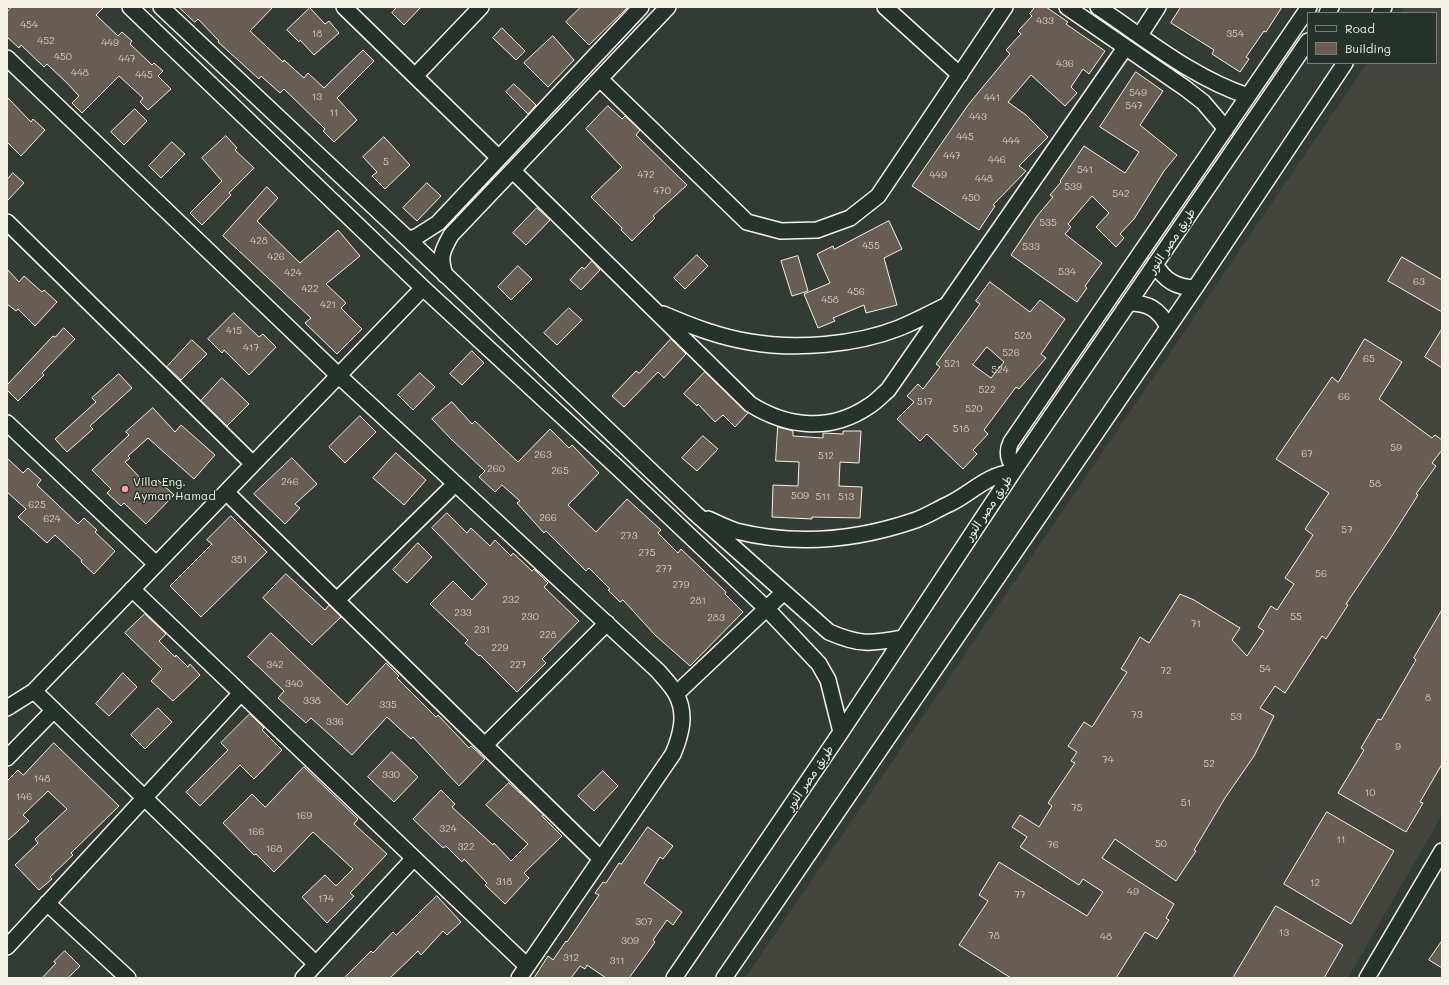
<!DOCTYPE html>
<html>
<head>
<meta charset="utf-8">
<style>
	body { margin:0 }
	#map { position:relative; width:1449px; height:985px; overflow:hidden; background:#333b35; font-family:Mali,sans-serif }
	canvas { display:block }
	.frame { position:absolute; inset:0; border:8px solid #f4f1e8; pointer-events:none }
	.legend { position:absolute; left:1307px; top:12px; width:130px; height:52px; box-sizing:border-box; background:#26332d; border:1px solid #787f78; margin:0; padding:5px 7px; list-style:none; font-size:12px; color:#f4f1e8 }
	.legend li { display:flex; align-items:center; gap:8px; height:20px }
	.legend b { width:20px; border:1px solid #787f78 }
</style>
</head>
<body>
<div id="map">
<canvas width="1449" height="985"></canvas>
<div class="frame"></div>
<ul class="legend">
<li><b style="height:5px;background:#26332d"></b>Road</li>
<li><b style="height:11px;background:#685d54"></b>Building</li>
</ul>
</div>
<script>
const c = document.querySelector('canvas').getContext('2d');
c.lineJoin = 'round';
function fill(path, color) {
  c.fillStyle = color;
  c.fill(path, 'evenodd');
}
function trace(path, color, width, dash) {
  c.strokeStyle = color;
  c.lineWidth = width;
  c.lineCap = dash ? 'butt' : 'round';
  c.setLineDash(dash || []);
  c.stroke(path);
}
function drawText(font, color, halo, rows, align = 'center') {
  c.font = font + ' Mali,"Playpen Sans Arabic",sans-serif';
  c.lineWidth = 3;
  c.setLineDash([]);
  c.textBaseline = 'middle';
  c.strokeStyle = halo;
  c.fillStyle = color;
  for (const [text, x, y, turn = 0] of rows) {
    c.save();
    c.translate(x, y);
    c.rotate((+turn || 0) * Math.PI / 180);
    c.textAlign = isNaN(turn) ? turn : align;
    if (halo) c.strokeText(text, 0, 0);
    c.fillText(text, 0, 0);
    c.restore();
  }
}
fill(new Path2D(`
	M1405 7H1442V815L1348 978H745L1367 63H1436V13H1401Z`), '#43453e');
const building = new Path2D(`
	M12 7H104L96 15 118 36 122 32 132 41 130 44 152 65 154 63 163 71 158 76 171 89 148 110 140 102 143 98 119 76 82 113 72 103 79 96 68 84 47 64 44 67 21 45 19 48 7 37V12Z
	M179 7H273L250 31 283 62 284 60 304 78 308 73 324 88 363 50 374 61 337 98 357 120 334 142 323 131 325 129 284 89 280 93 261 76 259 79 218 42 219 41 198 19 195 22Z
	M397 7H421L404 25 392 13Z
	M581 7H628L589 45 566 22Z
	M1035 7H1046L1068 22 1066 24 1105 51 1089 74 1083 69 1071 87 1077 93 1065 106 1031 75 1008 102 1026 115 1048 137 1019 166 1026 171 993 205 995 206 979 230 912 186 968 105 1010 54 1006 50 1021 34 1018 31 1032 16 1030 14Z
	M1181 7H1282L1266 32 1264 31 1246 57 1249 59 1240 72 1212 54 1214 50 1171 23Z
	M310 8 325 24 329 21 339 33 314 55 300 40 299 42 287 30Z
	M502 28 525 51 516 60 493 38Z
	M553 36 574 60 548 87 524 63Z
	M1136 72 1163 91 1140 125 1177 155 1164 171 1134 219 1120 234 1124 238 1116 247 1096 227 1109 213 1092 196 1068 224 1071 227 1065 234 1102 263 1085 286 1087 288 1077 302 1011 255 1037 216 1053 197 1050 195 1061 182 1060 181 1084 146 1125 173 1139 152 1100 127Z
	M514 84 536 105 528 114 506 92Z
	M7 97 31 122 33 119 45 130 21 156 7 142Z
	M608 106 622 119 625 116 640 130 636 135 687 185 653 216 655 218 632 241 621 230 622 228 591 197 622 167 586 129Z
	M135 109 147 121 124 145 111 132Z
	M226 136 237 148 235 150 254 168 229 193 231 195 202 225 190 213 222 181 202 158Z
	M384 137 410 165 385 189 372 176 377 172 363 157Z
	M172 142 185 154 161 178 149 166Z
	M13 173 24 183 7 201V180Z
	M427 183 441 196 417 221 403 208Z
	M267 187 278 198 257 221 300 263 338 230 360 256 326 284 346 303 341 308 362 329 337 354 305 323 311 318 223 236Z
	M537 208 550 220 526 245 513 233Z
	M889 221 902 249 884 258 897 305 866 313 864 305 833 318 835 321 818 328 804 294 830 283 817 254 833 246 834 249Z
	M697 255 708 266 685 289 674 278Z
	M798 256 808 291 792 296 781 261Z
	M1402 257 1442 280V312L1388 281Z
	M592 261 600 270 581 290 570 280 582 267 584 269Z
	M518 266 532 279 511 300 498 287Z
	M7 269 19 282 24 276 42 292 44 290 57 302 35 326 18 309 16 311 7 304Z
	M990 282 1030 312 1040 300 1065 319 1041 354 1046 358 1019 389 1016 387 984 430 988 434 973 450 977 454 963 469 927 434 920 441 897 419 914 402 907 396 918 384 923 389 940 367 936 364 980 304 976 301ZM987 347 1004 362 991 378 973 365Z
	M569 308 582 320 557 345 544 333Z
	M234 313 259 337 263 334 276 347 249 375 224 350 222 353 208 339Z
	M64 328 75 339 42 373 44 375 18 401 7 390V385L53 336 55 337Z
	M1442 329V368L1425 357Z
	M671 339 686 354 664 378 658 372 624 407 612 396 636 371 639 373Z
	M1365 339 1402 362 1379 399 1432 438 1435 435 1442 440V450L1432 463 1436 466 1416 494 1418 495 1390 539 1346 604 1348 605 1326 639 1322 636 1285 693 1275 686 1260 708 1274 716 1254 756 1225 798 1194 850 1196 851 1176 881 1115 839 1102 858 1174 904 1166 918 1169 920 1157 939 1145 932 1116 978H1011L959 945 988 901 979 895 999 862 1087 916 1103 892 1083 879 1079 885 1020 847 1027 837 1012 827 1020 815 1039 827 1052 806 1048 803 1075 763 1071 761 1077 752 1068 746 1084 722 1092 727 1127 672 1121 669 1140 637 1149 643 1180 594 1194 600 1240 628 1232 640 1247 656 1264 631 1258 627 1271 606 1277 610 1294 584 1285 578 1313 535 1305 529 1329 493 1276 459 1332 377 1338 382Z
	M192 340 207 354 181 380 167 367Z
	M472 351 484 363 462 385 450 374Z
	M705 372 748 413 735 427 723 415 715 422 698 404 697 406 684 394Z
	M420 373 435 387 413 410 398 395Z
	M119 374 132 388 90 426 93 429 67 452 55 439 96 402 92 398Z
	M222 378 249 404 227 426 201 401Z
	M452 402 472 424 475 421 518 462 550 429 569 448 572 445 599 473 568 505 596 532 627 499 661 530 658 533 678 553 681 549 726 592 725 594 743 612 690 666 655 635 623 600 620 602 608 590 610 589 589 568 586 571 546 531 544 533 517 503 520 501 502 485 495 492 479 477 485 471 451 439 432 419Z
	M153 408 175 432 181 425 215 455 194 479 148 438 128 456 130 458 125 462 149 487 157 479 174 495 146 524 124 503 121 506 107 493 111 489 92 470 129 435 126 432Z
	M360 416 376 432 345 463 329 447Z
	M778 427 793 431V436L823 438V433L843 434V431H861L859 463 840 462 839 486 862 487 860 518 812 517V519L772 517 773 485 798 486 799 462 776 461Z
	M703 436 718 449 697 471 682 458Z
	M396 453 426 480 404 505 373 478Z
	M7 458 23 473 28 468 41 480 37 485 78 524 84 518 97 530 95 532 115 551 94 574 81 562 82 560 55 535 47 543 18 517 26 509 7 492Z
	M292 458 317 484 295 504 300 508 285 524 254 494Z
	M447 513 467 533 471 528 490 546 495 540 511 556 513 553 532 571 534 569 548 583 544 587 579 621 542 659 546 663 517 692 480 655 479 656 465 643 468 640 430 604 453 581 472 600 487 584 432 528Z
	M231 516 267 552 201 617 170 586 212 544 207 540Z
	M418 543 432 557 407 583 393 570Z
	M286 574 325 610 329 605 341 617 312 645 263 598Z
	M1442 610V764L1420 802 1423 803 1406 832 1338 793 1364 750 1361 748 1378 719 1381 720 1416 660 1414 658Z
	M145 614 166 634 159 641 175 657 176 655 188 667 190 664 200 675 173 701 151 681 162 669 125 633Z
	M271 633 347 705 386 663 399 676 397 678 436 717 438 715 469 748 471 746 485 759 459 786 413 737 411 739 387 717 352 755 311 718 306 723 278 698 284 691 248 657Z
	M123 673 137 687 109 716 96 704Z
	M158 708 172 722 145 749 131 735Z
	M250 714 264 728 262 730 282 750 254 779 240 765 200 806 186 792 228 750 221 743Z
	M54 743 119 806 71 853 73 855 50 877 52 879 39 890 15 865 38 843 35 839 67 809 48 791 23 815 29 821 7 841V781L18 770 23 775Z
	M392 752 418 777 394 802 368 777Z
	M304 767 358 819 354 824 387 854 350 893 354 896 327 923 302 897 325 875 336 886 353 869 313 832 274 872 256 854 254 855 223 823 252 794 265 807Z
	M603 771 618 786 594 811 578 796Z
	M509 783 544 815 542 816 562 836 524 873 529 878 505 904 485 885 487 883 464 859 462 862 446 846 443 848 413 819 441 790 455 804 452 807 493 845 494 843 511 861 528 844 486 805Z
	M1327 812 1394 851 1351 924 1284 884Z
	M648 827 673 846 663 859 660 857 644 883 682 912 673 925 667 920 653 940 655 942 648 952 629 978H606L587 965 585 969 580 966 571 978H534L548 956 553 960 566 941 567 942 599 895 595 893 603 882 606 883 619 863 621 864Z
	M437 896 461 922 447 935 443 931 421 955 418 951 390 978H344L371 951 373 953 393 932 396 935Z
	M1276 906 1343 945 1324 978H1233Z
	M1442 941V968L1429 960Z
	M65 951 80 966 68 978H42L56 963 54 962Z`);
fill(building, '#685d54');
trace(building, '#f4f1e8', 1);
const minor = new Path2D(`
	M130 7 423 288 618 468 767 609 819 664 828 680 841 732
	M161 7 408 239 695 513 829 632C859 645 870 644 902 638
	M344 7 499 158
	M885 7 960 75
	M1067 7 1185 88 1203 102 1226 129
	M1098 7C1146 39 1193 78 1248 96
	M1327 13 1331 7
	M1380 13 1384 7
	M1140 35 1158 7
	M7 58 338 375 658 671C664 678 672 686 676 694 687 714 681 735 673 754L519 978
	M415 76 481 7
	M600 79 747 222 781 231 817 230 850 218 878 196 1005 7
	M513 171 750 404C788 428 831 432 869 406 876 402 882 395 888 390L1125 48
	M7 222 253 464
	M408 239 416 237 438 223 641 7
	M1155 264C1165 281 1176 287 1195 288
	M445 275C439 257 442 251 451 235L668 7
	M1129 303C1148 303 1159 309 1168 327
	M663 314C691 326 719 337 750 342 796 350 856 345 899 328 914 322 929 314 943 307
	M7 423 156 564
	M1015 469C1008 460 1006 452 1011 442L1309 7
	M226 492 601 859
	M708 519C717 523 727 528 736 531 796 546 858 540 916 520 927 516 938 509 949 504 970 494 988 474 1013 472
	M132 589 527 966
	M337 600 455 484
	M34 691 316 964
	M676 694 784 592
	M7 708 34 691 423 288
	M485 745 607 623
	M7 758 54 710
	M47 903 128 978
	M7 947 241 693
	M303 978 414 858
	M674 978 841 732 1015 469 1308 41
	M724 978 1195 288 1345 63
	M1367 978 1442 851`);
trace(minor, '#f4f1e8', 18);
trace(minor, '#26332d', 15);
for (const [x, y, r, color] of [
	[125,489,4,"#ff9aa2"]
]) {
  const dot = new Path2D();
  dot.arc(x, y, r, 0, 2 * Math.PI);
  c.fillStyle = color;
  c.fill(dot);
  trace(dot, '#26332d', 1.5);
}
drawText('10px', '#d1ccc3', null, [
	["433",1045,21],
	["454",29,25],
	["18",317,34],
	["354",1235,34],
	["452",46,41],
	["449",110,43],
	["450",63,57],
	["447",127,59],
	["436",1065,64],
	["448",80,73],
	["445",144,75],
	["549",1138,93],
	["13",317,97],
	["441",992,98],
	["547",1134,106],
	["11",334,113],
	["443",978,117],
	["445",965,137],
	["444",1011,141],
	["447",952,156],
	["446",997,160],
	["5",386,162],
	["541",1085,170],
	["472",646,175],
	["449",938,175],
	["448",984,179],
	["539",1073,187],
	["470",662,191],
	["542",1121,194],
	["450",971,198],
	["535",1048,223],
	["428",259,241],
	["455",871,246],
	["533",1031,247],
	["426",276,257],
	["534",1067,272],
	["424",293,273],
	["63",1419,282],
	["422",310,289],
	["456",856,292],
	["458",830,300],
	["421",328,305],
	["415",234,331],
	["528",1023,336],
	["417",251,348],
	["526",1011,353],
	["65",1369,359],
	["521",952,364],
	["524",1000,370],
	["522",987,390],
	["66",1344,397],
	["517",925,402],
	["520",974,409],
	["518",961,429],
	["59",1396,448],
	["67",1307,454],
	["263",543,455],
	["512",826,456],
	["260",496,469],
	["265",560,471],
	["246",290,482],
	["58",1375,484],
	["509",800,496],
	["511",823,497],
	["513",846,497],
	["625",37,505],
	["266",548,518],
	["624",52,519],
	["57",1347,530],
	["273",629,536],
	["275",647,553],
	["351",239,560],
	["277",664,569],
	["56",1321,574],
	["279",681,585],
	["232",511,600],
	["281",698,601],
	["233",463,613],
	["230",530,617],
	["55",1296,617],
	["283",716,618],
	["71",1196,624],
	["231",482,630],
	["228",548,635],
	["229",500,648],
	["342",275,665],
	["227",518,665],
	["54",1265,669],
	["72",1166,671],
	["340",294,684],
	["8",1428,698],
	["338",312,701],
	["335",388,705],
	["73",1137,715],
	["53",1236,717],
	["336",335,722],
	["9",1398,747],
	["74",1108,760],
	["52",1209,764],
	["330",391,775],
	["148",42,779],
	["10",1370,793],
	["146",24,797],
	["51",1186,803],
	["75",1077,808],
	["169",304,816],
	["324",448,829],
	["166",256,832],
	["11",1341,840],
	["50",1161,844],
	["76",1053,845],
	["322",466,847],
	["168",274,849],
	["318",504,882],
	["12",1315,883],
	["49",1133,892],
	["77",1020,895],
	["174",326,899],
	["307",644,922],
	["13",1284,933],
	["78",994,936],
	["48",1106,937],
	["309",630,941],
	["312",571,958],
	["311",617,961]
]);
drawText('12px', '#f4f1e8', '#26332d', [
	["طريق مصر النور",1172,241,-56],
	["طريق مصر النور",989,508,-56],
	["طريق مصر النور",810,778,-56]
]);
drawText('12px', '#f4f1e8', '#26332d', [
	["Villa Eng.",133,482],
	["Ayman Hamad",133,496]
], 'left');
</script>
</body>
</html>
